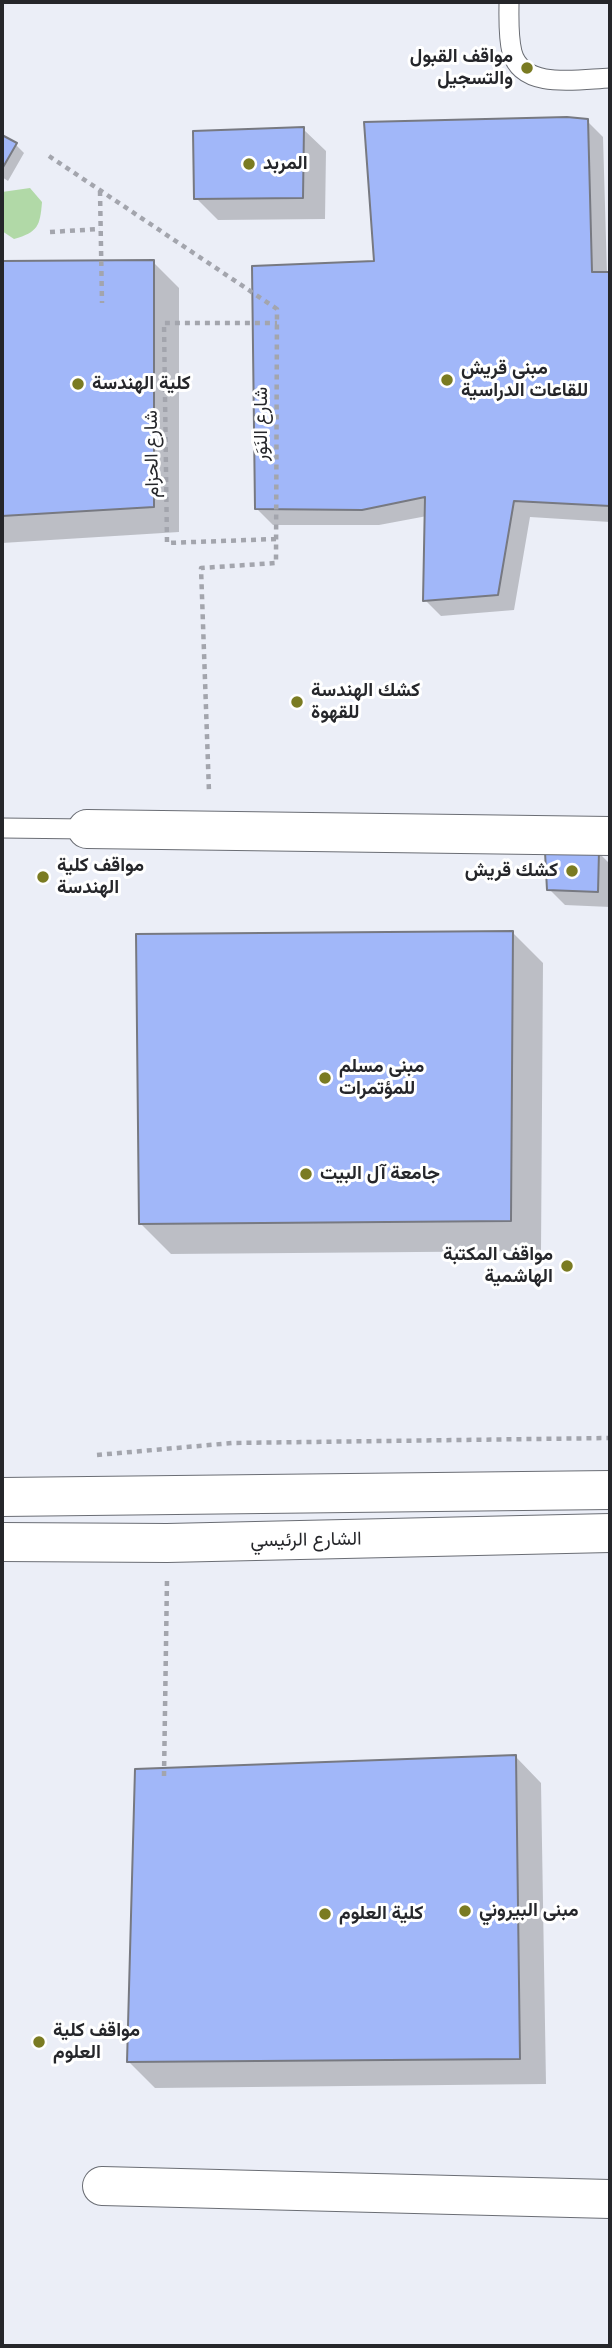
<!DOCTYPE html>
<html>
<head>
<meta charset="utf-8">
<style>
	body { margin:0 }
	#map { position:relative; width:612px; height:2348px; overflow:hidden; background:#ebeef7; font-family:"PT Sans",sans-serif }
	canvas { display:block }
	.frame { position:absolute; inset:0; border:4px solid #25262a; pointer-events:none }
</style>
</head>
<body>
<div id="map">
<canvas width="612" height="2348"></canvas>
<div class="frame"></div>
</div>
<script>
const c = document.querySelector('canvas').getContext('2d');
c.lineJoin = 'round';
function fill(path, color) {
  c.fillStyle = color;
  c.fill(path, 'evenodd');
}
function trace(path, color, width, dash) {
  c.strokeStyle = color;
  c.lineWidth = width;
  c.lineCap = dash ? 'butt' : 'round';
  c.setLineDash(dash || []);
  c.stroke(path);
}
function drawText(font, color, halo, rows, align = 'center') {
  c.font = font + ' "PT Sans",Vazirmatn,sans-serif';
  c.lineWidth = 6;
  c.setLineDash([]);
  c.textBaseline = 'middle';
  c.strokeStyle = halo;
  c.fillStyle = color;
  for (const [text, x, y, turn = 0] of rows) {
    c.save();
    c.translate(x, y);
    c.rotate((+turn || 0) * Math.PI / 180);
    c.textAlign = isNaN(turn) ? turn : align;
    if (halo) c.strokeText(text, 0, 0);
    c.fillText(text, 0, 0);
    c.restore();
  }
}
fill(new Path2D(`
	M30 188 42 202C40 226 38 232 14 239L2 231V192Z`), '#b1d9a7');
fill(new Path2D(`
	M587 121 603 137 607 274H610V522L530 517 514 610 441 616 425 600 427 516 379 525H273L257 509 376 263Z
	M303 129 326 151 325 219 218 220 196 198Z
	M2 137 16 145 24 153 8 181 2 177Z
	M153 262 179 288V532L2 543V263Z
	M599 853 610 864V907L565 905 549 889Z
	M513 933 543 963 541 1251 171 1254 141 1224Z
	M515 1756 541 1783 546 2084 155 2088 128 2061Z`), '#0003');
const building = new Path2D(`
	M567 117 588 119 592 272H610V506L514 501 498 595 423 601 425 497 362 510 255 509 252 266 374 261 364 122Z
	M304 127 303 198 194 199 193 131Z
	M2 135 17 143 2 169Z
	M154 260V507L2 516V261Z
	M599 851 598 892 547 890 545 852Z
	M513 931 511 1221 139 1224 136 934Z
	M516 1755 520 2059 127 2062 135 1769Z`);
fill(building, '#a1b7f9');
trace(building, '#777981', 2);
const lane = new Path2D(`
	M509 2C509 18 508 36 512 52 522 91 580 79 610 78
	M2 828 87 829`);
const street = new Path2D(`
	M87 829 610 836
	M2 1497 610 1490
	M2 1542 167 1543 610 1533
	M102 2186 610 2199`);
trace(lane, '#6a6d74', 21);
trace(street, '#6a6d74', 40);
trace(new Path2D(`
	M49 156 277 309 276 563 201 568 209 792
	M100 191 102 303
	M50 232 100 229
	M276 539 167 543 164 323H277
	M97 1455 232 1443 610 1438
	M164 1776 167 1579`), '#a3a5ad', 4.5, [5, 5]);
trace(lane, '#fff', 19);
trace(street, '#fff', 38);
for (const [x, y, r, color] of [
	[527,68,7,"#7a7b22"],
	[249,164,7,"#7a7b22"],
	[447,380,7,"#7a7b22"],
	[78,384,7,"#7a7b22"],
	[297,702,7,"#7a7b22"],
	[572,871,7,"#7a7b22"],
	[43,877,7,"#7a7b22"],
	[325,1078,7,"#7a7b22"],
	[306,1174,7,"#7a7b22"],
	[567,1266,7,"#7a7b22"],
	[465,1911,7,"#7a7b22"],
	[325,1914,7,"#7a7b22"],
	[39,2042,7,"#7a7b22"]
]) {
  const dot = new Path2D();
  dot.arc(x, y, r, 0, 2 * Math.PI);
  c.fillStyle = color;
  c.fill(dot);
  trace(dot, '#fff', 2.5);
}
drawText('bold 19px', '#25262a', '#fff', [
	["مواقف القبول",513,57,"right"],
	["والتسجيل",513,79,"right"],
	["المربد",263,164],
	["مبنى قريش",461,369],
	["للقاعات الدراسية",461,391],
	["كلية الهندسة",92,384],
	["كشك الهندسة",311,691],
	["للقهوة",311,713],
	["مواقف كلية",57,866],
	["الهندسة",57,888],
	["كشك قريش",558,871,"right"],
	["مبنى مسلم",339,1067],
	["للمؤتمرات",339,1089],
	["جامعة آل البيت",320,1174],
	["مواقف المكتبة",553,1255,"right"],
	["الهاشمية",553,1277,"right"],
	["مبنى البيروني",479,1911],
	["كلية العلوم",339,1914],
	["مواقف كلية",53,2031],
	["العلوم",53,2053]
], 'left');
drawText('19px', '#25262a', '#fff', [
	["شارع النَوَر",262,424,-90],
	["شارع الحزام",152,454,-91],
	["الشارع الرئيسي",306,1540,-1]
]);
</script>
</body>
</html>
